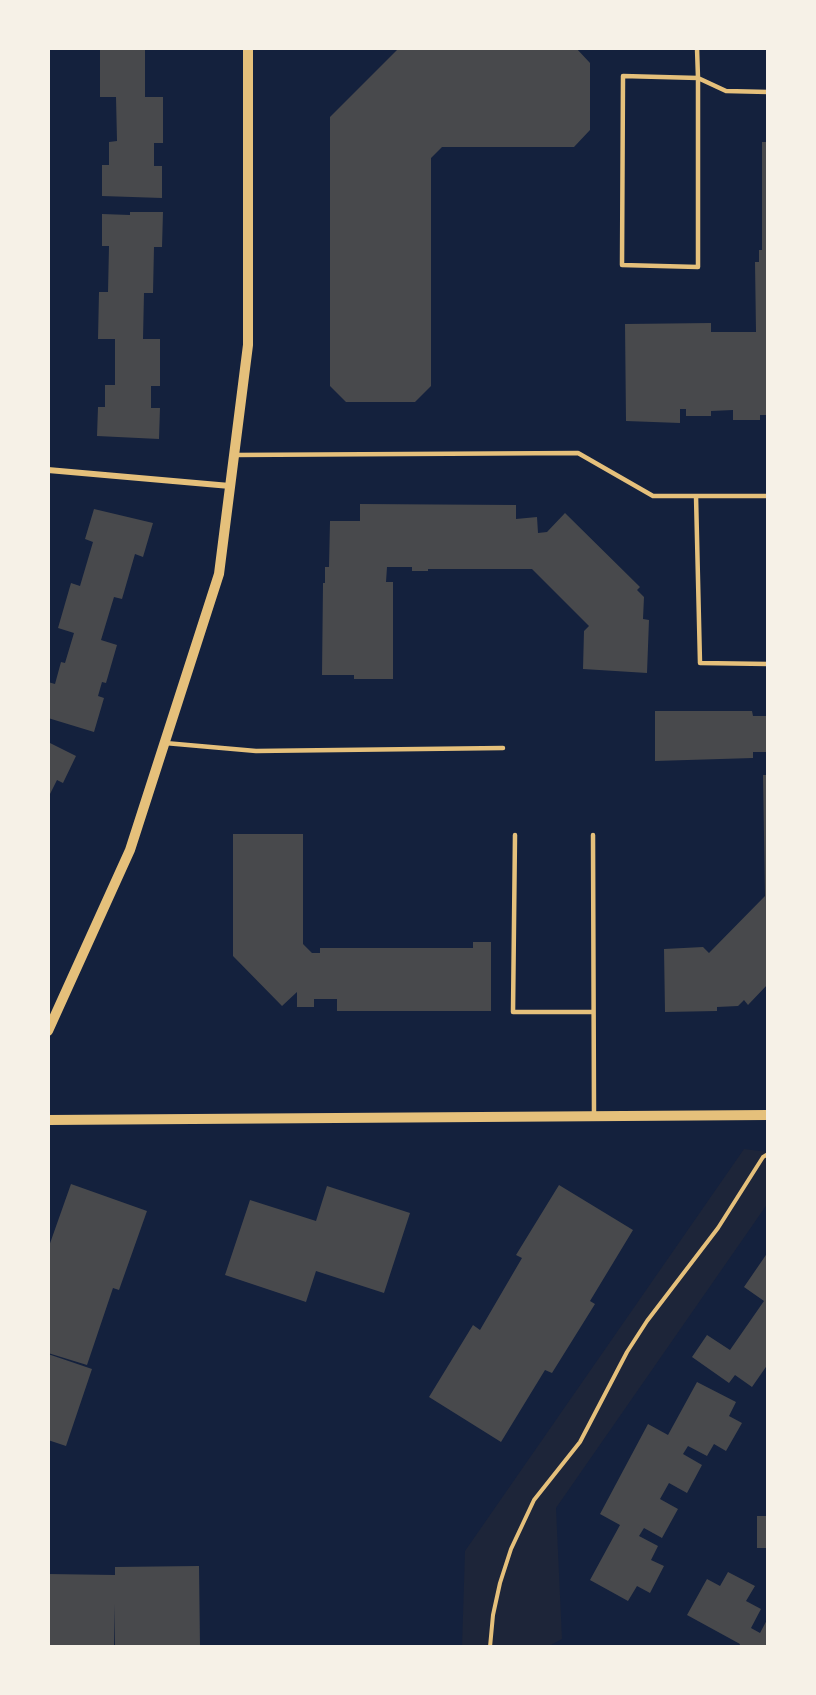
<!DOCTYPE html>
<html>
<head>
<meta charset="utf-8">
<style>
	body { margin:0 }
	#map { position:relative; width:816px; height:1695px; overflow:hidden; background:#14213d; font-family:"PT Sans Narrow",sans-serif }
	canvas { display:block }
	.frame { position:absolute; inset:0; border:50px solid #f6f1e7; pointer-events:none }
</style>
</head>
<body>
<div id="map">
<canvas width="816" height="1695"></canvas>
<div class="frame"></div>
</div>
<script>
const c = document.querySelector('canvas').getContext('2d');
c.lineJoin = 'round';
function fill(path, color) {
  c.fillStyle = color;
  c.fill(path, 'evenodd');
}
function trace(path, color, width, dash) {
  c.strokeStyle = color;
  c.lineWidth = width;
  c.lineCap = dash ? 'butt' : 'round';
  c.setLineDash(dash || []);
  c.stroke(path);
}
fill(new Path2D(`
	M744 1149 768 1152V1203L556 1508 562 1639 547 1647H462L465 1551Z`), '#1d2539');
fill(new Path2D(`
	M154 48V50H145V97H163V143H154V166H162V198L102 196V165H109V142L117 141 116 97H100V49Z
	M399 48H576L590 63V130L574 147H442L431 158V386L415 402H346L330 386V117Z
	M762 142H768V415H760V420H733V410L711 411V416H686V409H680V423L626 421 625 324 711 323V332H756L755 262H759V250H762Z
	M130 212H163L162 247H154L153 293H144L143 339H160V386H151V408H160L159 439 97 436 98 407H105V385H115V339H98L99 292H108L109 246H102V214L130 215Z
	M360 504 516 505V519L537 517 538 533 547 532 565 513 640 587 637 590 644 597 643 619 649 620 647 673 583 669 584 631 589 626 532 569H428V571H412V567H387L386 582H393V679H354V675H322L323 583H325V567H329L330 521H360Z
	M94 509 153 523 143 557 135 554 122 599 114 597 101 640 117 645 106 683 102 682 98 696 104 698 94 732 48 718V682L55 684 61 662 65 663 74 633 58 628 71 583 80 586 93 542 85 539Z
	M655 711H752L753 716H768V752H753V758L655 761Z
	M48 742 76 756 63 783 57 780 48 798Z
	M763 775H768V984L748 1005 744 1000 738 1006 717 1007V1011L665 1012 664 949 703 947 709 953 765 896Z
	M233 834H303V944L312 953H320V948H473V942H491V1011H337V999H314V1007H297V992L282 1006 233 956Z
	M71 1184 147 1211 119 1290 113 1288 87 1365 48 1353V1249Z
	M559 1185 633 1230 590 1301 595 1304 552 1373 545 1370 501 1442 429 1397 473 1325 480 1330 522 1258 516 1255Z
	M327 1186 410 1213 384 1293 316 1271 306 1302 225 1275 250 1200 316 1221Z
	M768 1252V1364L752 1387 735 1375 729 1383 692 1357 707 1335 730 1350 764 1301 744 1287Z
	M48 1354 92 1369 66 1446 48 1440Z
	M697 1382 736 1402 729 1416 742 1423 726 1451 714 1444 707 1456 688 1446 683 1454 702 1465 687 1493 669 1483 660 1499 678 1509 662 1538 644 1528 639 1536 658 1546 651 1560 664 1566 650 1593 637 1586 628 1601 590 1580 620 1525 600 1514 648 1424 668 1435Z
	M757 1516H768V1548H757Z
	M199 1566 200 1647H115L114 1604V1647H48V1574L115 1575V1567Z
	M728 1572 755 1586 746 1601 761 1609 751 1628 760 1633 768 1618V1647H739L740 1644 687 1615 707 1579 720 1586Z`), '#48494c');
trace(new Path2D(`
	M490 1647 493 1615 500 1583 511 1549 534 1500 580 1442 627 1352 647 1321 718 1228 763 1157 768 1154`), '#e5c07b', 4);
trace(new Path2D(`
	M697 48 698 78V267L622 265 623 76 698 78 726 91 768 92
	M234 455 578 453 653 496H768
	M696 496 700 663 768 664
	M165 743 256 751 503 748
	M515 835 513 1012H593
	M593 835 594 1116`), '#e5c07b', 4.5);
trace(new Path2D(`
	M48 470 230 486`), '#e5c07b', 6);
trace(new Path2D(`
	M48 1031 130 850 219 574 248 345V48
	M48 1120 768 1115`), '#e5c07b', 10);
</script>
</body>
</html>
